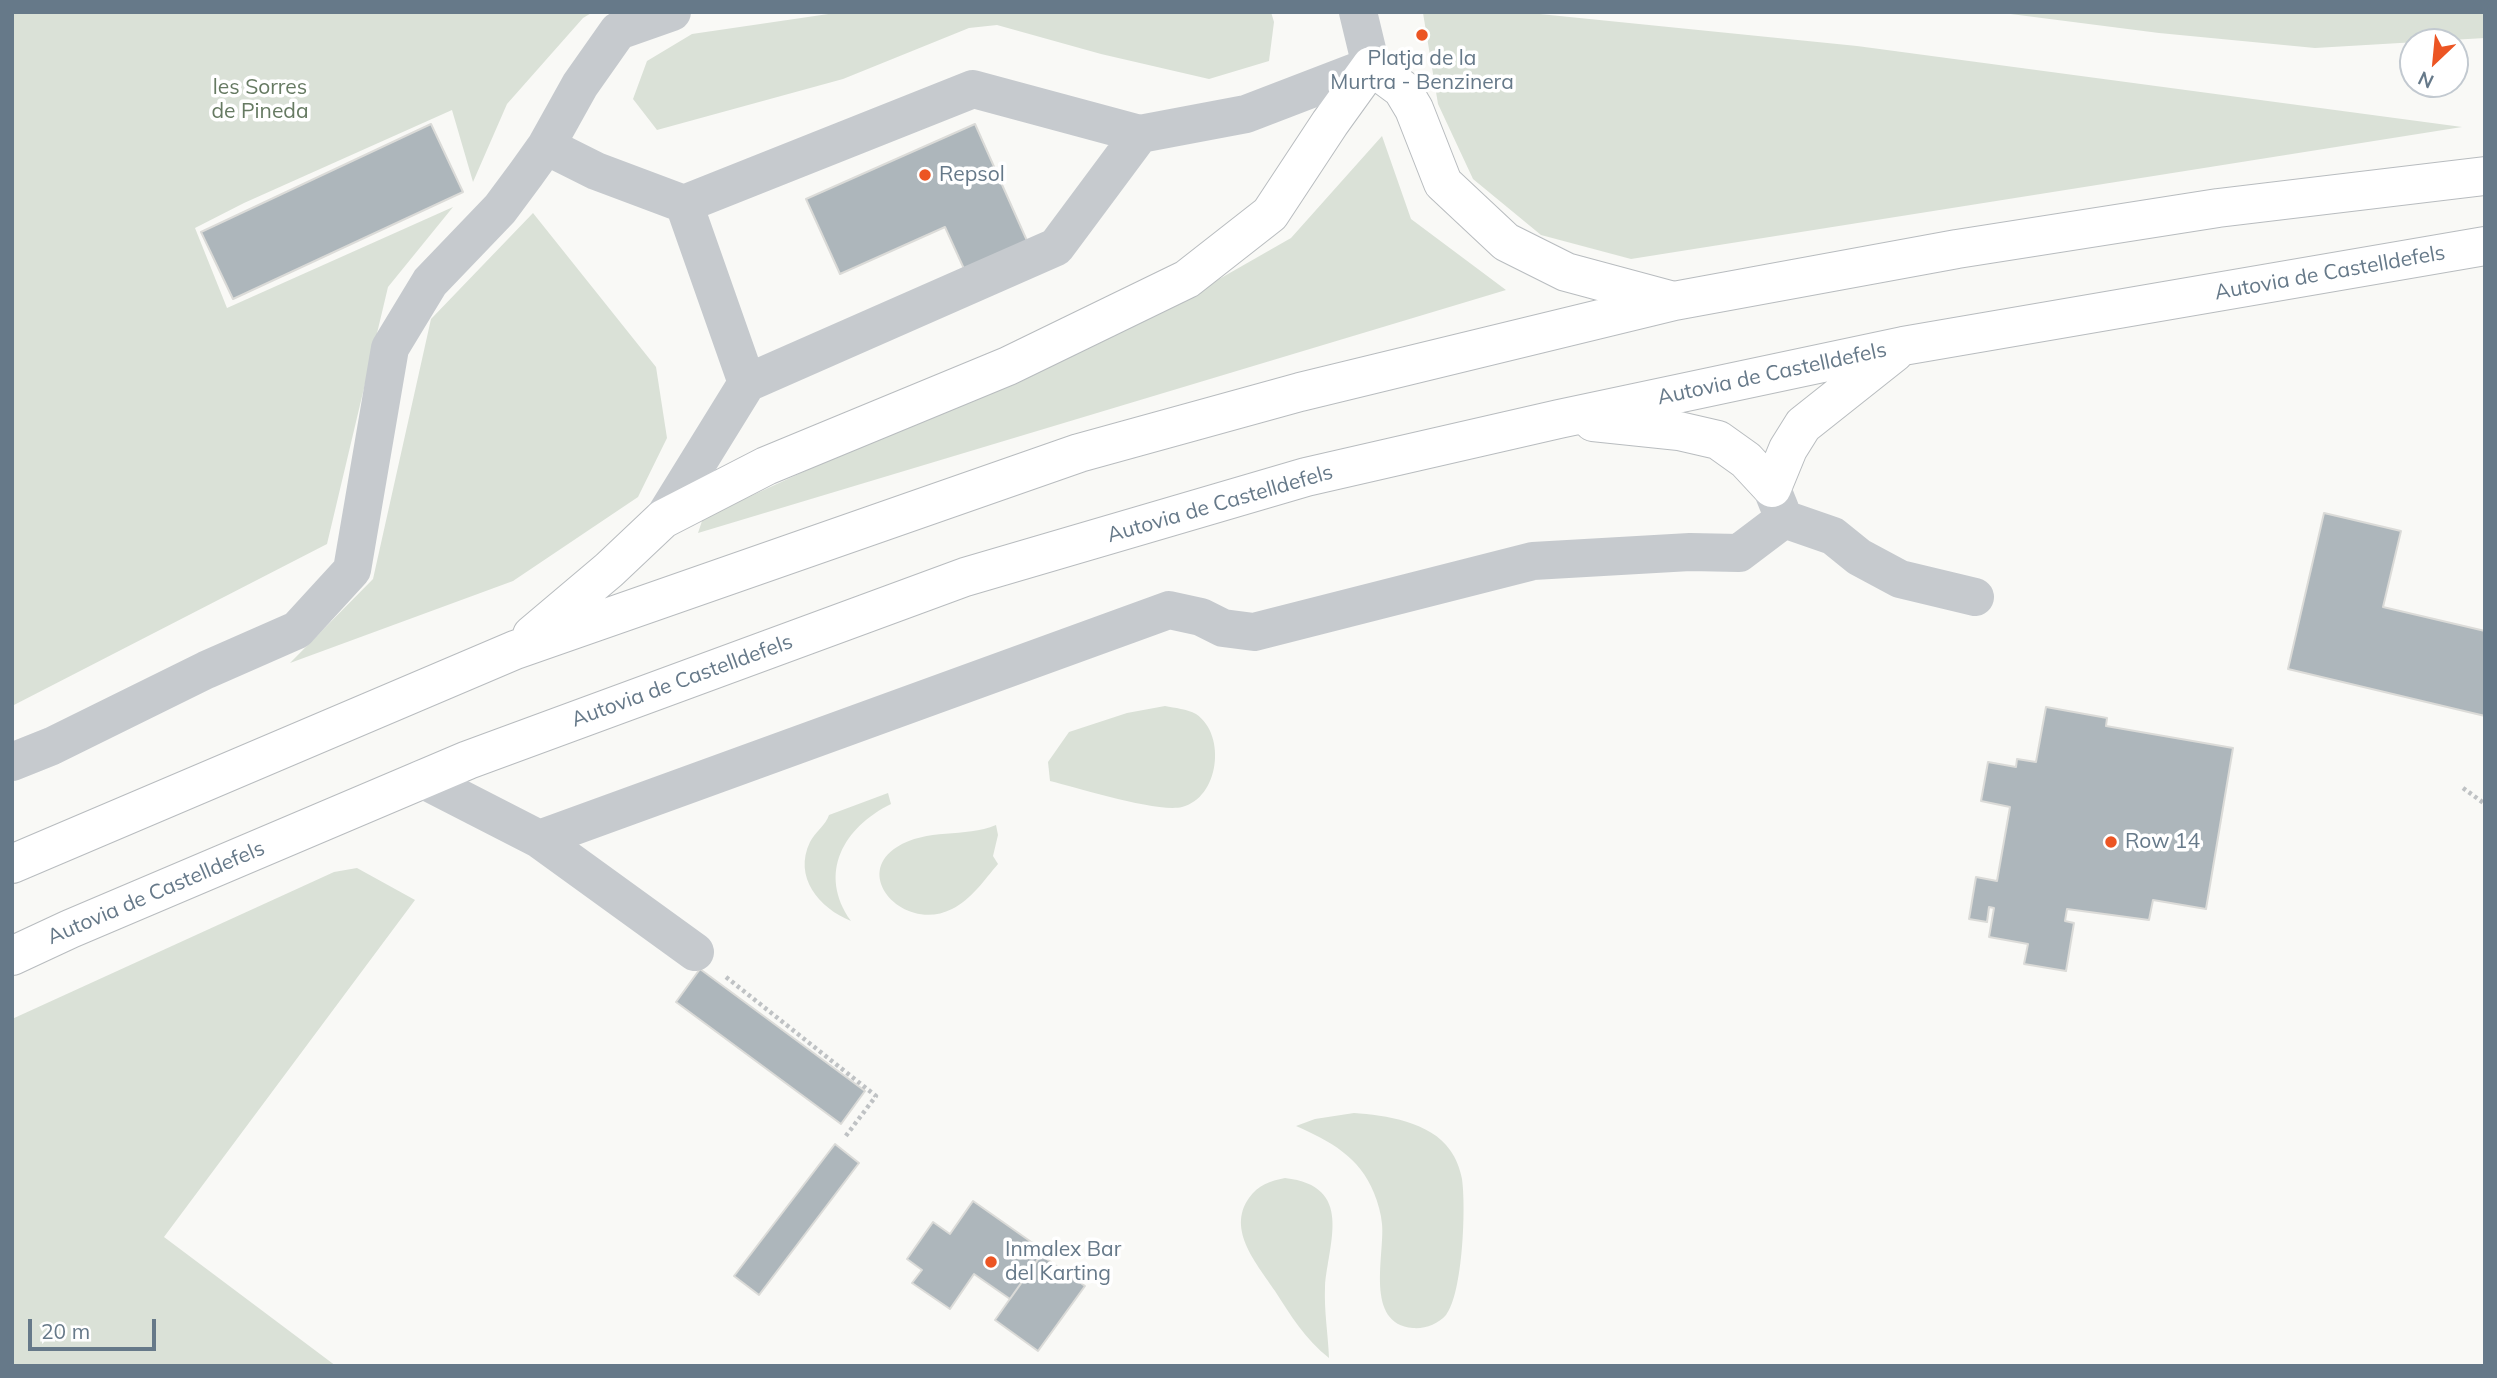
<!DOCTYPE html>
<html>
<head>
<meta charset="utf-8">
<style>
	body { margin:0 }
	#map { position:relative; width:2497px; height:1378px; overflow:hidden; background:#f9f9f6; font-family:Mulish,sans-serif }
	canvas { display:block }
	.frame { position:absolute; inset:0; border:14px solid #667989; pointer-events:none }
	.north { position:absolute; left:2399px; top:28px; width:70px; height:70px; box-sizing:border-box; background:#fff; border:2px solid #c2c9d0; border-radius:50%; rotate:206deg; font-size:19px; font-weight:700; line-height:28px; text-align:center; color:#667989 }
	.north::after { content:''; display:block; margin:auto; width:24px; height:32px; background:#ec5523; clip-path:polygon(50% 0,100% 100%,50% 72%,0 100%) }
	.scale { position:absolute; left:28px; top:1319px; width:128px; height:32px; box-sizing:border-box; border:4px solid #667989; border-top:0; padding-left:9px; font-size:21px; line-height:24px; white-space:nowrap; color:#667989; -webkit-text-stroke:5px #fff; paint-order:stroke }
</style>
</head>
<body>
<div id="map">
<canvas width="2497" height="1378"></canvas>
<div class="frame"></div>
<div class="north">N</div>
<div class="scale">20 m</div>
</div>
<script>
const c = document.querySelector('canvas').getContext('2d');
c.lineJoin = 'round';
function fill(path, color) {
  c.fillStyle = color;
  c.fill(path, 'evenodd');
}
function trace(path, color, width, dash) {
  c.strokeStyle = color;
  c.lineWidth = width;
  c.lineCap = dash ? 'butt' : 'round';
  c.setLineDash(dash || []);
  c.stroke(path);
}
function drawText(font, color, halo, rows, align = 'center') {
  c.font = font + ' Mulish,sans-serif';
  c.lineWidth = 7;
  c.setLineDash([]);
  c.textBaseline = 'middle';
  c.strokeStyle = halo;
  c.fillStyle = color;
  for (const [text, x, y, turn = 0] of rows) {
    c.save();
    c.translate(x, y);
    c.rotate((+turn || 0) * Math.PI / 180);
    c.textAlign = isNaN(turn) ? turn : align;
    if (halo) c.strokeText(text, 0, 0);
    c.fillText(text, 0, 0);
    c.restore();
  }
}
fill(new Path2D(`
	M12 12H593L583 18 507 104 473 182 452 110 244 203 195 228 227 308 453 207 388 287 327 544 12 706Z
	M842 12H1271L1274 22 1269 61 1209 79 1101 54 997 25 969 28 843 79 657 130 633 99 647 61 692 34Z
	M1520 12 1857 46 2462 127 1631 259 1541 235 1473 179 1438 104 1423 13Z
	M1995 12H2485V38L2315 48 2159 33Z
	M1382 136 1411 219 1506 290 698 533 703 518 1207 286 1291 238Z
	M533 213 656 367 667 438 638 497 513 581 290 663 373 579 431 319Z
	M1165 706C1175 708 1187 709 1196 714 1227 735 1219 798 1182 807 1158 813 1078 788 1050 781L1048 762 1069 732 1127 713Z
	M888 793 891 804C844 827 817 873 851 921 819 908 793 877 810 842 815 832 826 825 829 815Z
	M996 825 998 835 993 856 998 864C985 879 971 900 952 909 905 933 851 876 897 847 926 828 965 838 996 825Z
	M357 868 415 900 164 1237 336 1366H12V1019L334 872Z
	M1354 1113C1385 1115 1431 1122 1450 1150 1456 1158 1460 1169 1462 1179 1466 1207 1463 1293 1446 1315 1438 1324 1425 1329 1413 1328 1364 1324 1385 1255 1382 1224 1381 1213 1378 1203 1374 1193 1360 1157 1330 1141 1296 1126L1315 1119Z
	M1285 1178C1355 1186 1328 1243 1325 1287 1324 1311 1328 1334 1329 1358 1305 1339 1291 1316 1275 1291 1258 1265 1226 1230 1249 1198 1258 1185 1270 1181 1285 1178Z`), '#dae1d7');
const building = new Path2D(`
	M431 124 463 192 233 299 201 232Z
	M975 124 1028 243 965 271 945 227 840 274 806 199Z
	M2324 513 2401 531 2383 607 2485 631V716L2288 669Z
	M2046 707 2107 718 2106 726 2233 748 2206 909 2153 900 2149 920 2067 909 2065 921 2074 923 2066 971 2024 964 2028 944 1989 937 1994 908 1989 907 1987 922 1969 919 1976 877 1997 881 2010 807 1981 801 1988 762 2016 767 2017 759 2036 762Z
	M700 969 865 1091 841 1124 676 1002Z
	M835 1144 859 1163 759 1295 734 1276Z
	M973 1201 1044 1251 1010 1299 974 1274 950 1309 912 1283 922 1270 907 1259 933 1222 950 1234Z
	M1041 1255 1085 1286 1038 1351 995 1320Z`);
fill(building, '#adb6bb');
trace(building, '#dbdbd8', 2);
const highway = new Path2D(`
	M1593 422 1679 431 1718 440 1746 460 1772 488 1788 449 1803 425 1895 352
	M532 635 609 570 663 519 766 466 1008 366 1187 279 1270 214 1330 123 1371 66 1402 89 1414 109 1443 183 1506 242 1566 272 1670 300
	M12 864 515 650 1079 453 1300 392 1674 301 1957 249 2218 208 2485 176
	M12 956 70 929 468 760 965 577 1306 477 1559 419 1903 346 2485 246`);
trace(highway, '#b8bcbf', 40);
trace(new Path2D(`
	M2463 788 2485 804
	M726 977 876 1096 845 1137`), '#bfc2c4', 4.5, [3.5, 3.5]);
trace(new Path2D(`
	M546 146 596 171 684 204
	M747 383 684 204 973 89 1140 134
	M1774 494 1784 519 1833 536 1859 557 1900 579 1975 597
	M663 519 747 383 1056 247 1140 134 1246 114 1371 66 1358 12
	M12 762 52 746 206 670 297 630 352 570 390 348 430 282 500 209 526 174 546 146 580 85 618 31 672 12
	M422 779 539 839 1169 610 1201 617 1223 628 1254 632 1533 561 1690 552 1739 553 1784 519
	M539 839 695 952`), '#c6cace', 38);
trace(highway, '#fff', 38);
for (const [x, y, r, color] of [
	[1422,35,7,"#ec5523"],
	[925,175,7,"#ec5523"],
	[2111,842,7,"#ec5523"],
	[991,1262,7,"#ec5523"]
]) {
  const dot = new Path2D();
  dot.arc(x, y, r, 0, 2 * Math.PI);
  c.fillStyle = color;
  c.fill(dot);
  trace(dot, '#fff', 2.5);
}
drawText('21px', '#667989', '#fff', [
	["Platja de la",1422,59,"center"],
	["Murtra - Benzinera",1422,83,"center"],
	["Repsol",939,175],
	["Row 14",2125,842],
	["Inmalex Bar",1005,1250],
	["del Karting",1005,1274]
], 'left');
drawText('21px', '#667a62', '#fff', [
	["les Sorres",260,88],
	["de Pineda",260,112]
]);
drawText('21px', '#667989', '#fff', [
	["Autovia de Castelldefels",2330,273,-10],
	["Autovia de Castelldefels",1772,374,-12],
	["Autovia de Castelldefels",1220,504,-16],
	["Autovia de Castelldefels",682,681,-20],
	["Autovia de Castelldefels",156,893,-23]
]);
</script>
</body>
</html>
